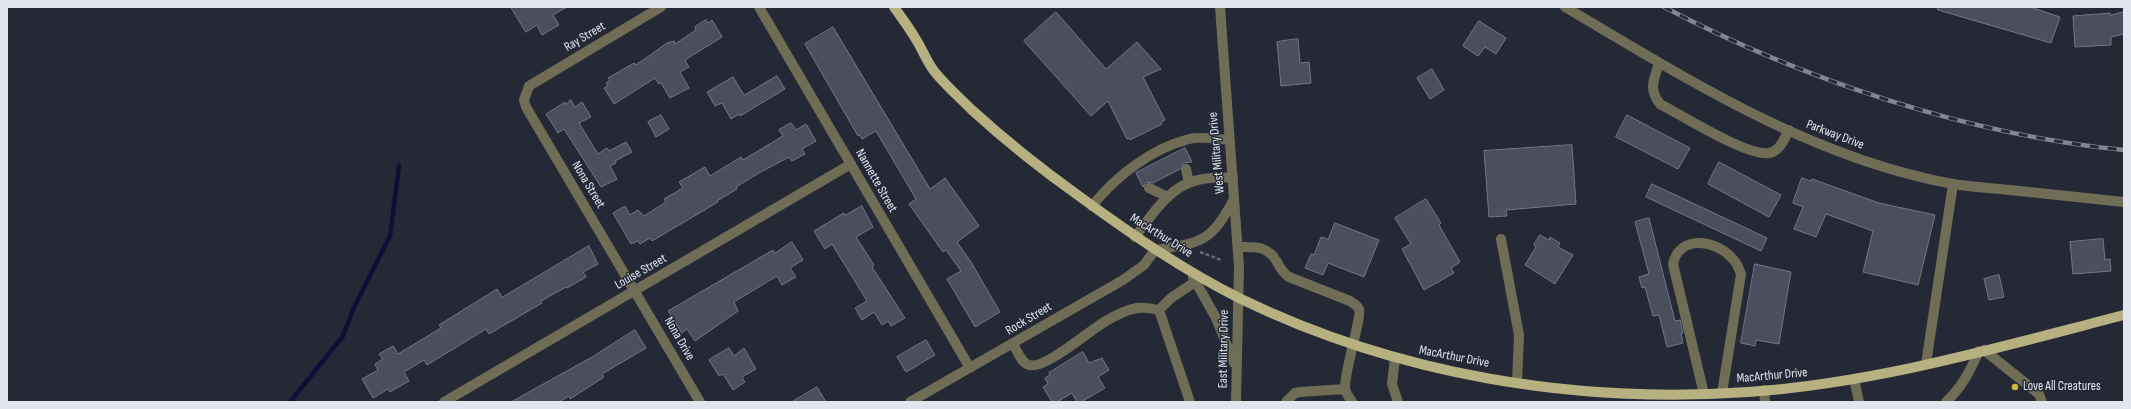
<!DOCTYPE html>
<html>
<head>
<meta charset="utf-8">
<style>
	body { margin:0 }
	#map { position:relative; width:2131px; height:409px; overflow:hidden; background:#252936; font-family:"Sofia Sans Condensed",sans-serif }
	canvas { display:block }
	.frame { position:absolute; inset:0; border:8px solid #e2e5ee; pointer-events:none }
</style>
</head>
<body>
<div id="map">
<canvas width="2131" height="409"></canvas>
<div class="frame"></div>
</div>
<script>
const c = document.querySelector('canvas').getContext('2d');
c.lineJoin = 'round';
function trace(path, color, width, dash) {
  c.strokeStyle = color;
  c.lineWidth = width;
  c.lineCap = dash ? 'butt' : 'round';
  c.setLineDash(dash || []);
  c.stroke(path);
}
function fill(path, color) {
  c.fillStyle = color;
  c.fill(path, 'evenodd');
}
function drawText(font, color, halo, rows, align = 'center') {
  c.font = font + ' "Sofia Sans Condensed",sans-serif';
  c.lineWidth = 3;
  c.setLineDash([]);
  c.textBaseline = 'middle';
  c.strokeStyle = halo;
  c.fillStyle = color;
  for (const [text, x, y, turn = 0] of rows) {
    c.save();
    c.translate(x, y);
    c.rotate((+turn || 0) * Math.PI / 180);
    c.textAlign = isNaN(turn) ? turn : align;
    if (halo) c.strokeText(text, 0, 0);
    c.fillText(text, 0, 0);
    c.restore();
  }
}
trace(new Path2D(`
	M290 402 343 336 355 305 390 236 399 166`), '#0c1038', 4.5);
const building = new Path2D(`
	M511 7H567L553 15 559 25 542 35 537 25 526 32Z
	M1938 7H2030L2060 17 2051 43 1938 10Z
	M1056 12 1106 69 1137 42 1161 69 1143 77 1165 120 1161 122 1162 124 1130 140 1129 138 1127 139 1108 101 1091 116 1024 41Z
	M2124 12V34L2111 37V45L2075 47 2073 16 2110 13V15Z
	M706 20 708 23 712 20 722 37 685 60 689 67 680 72 689 88 670 98 661 83 659 84 655 78 614 104 604 88 608 86 606 83 610 80 608 78 634 63 636 65 667 43 674 41 675 44 696 30 695 27Z
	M1479 21 1506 38 1496 54 1485 47 1478 56 1463 46Z
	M833 27 930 189 945 178 979 226 957 242 971 262 1000 312 975 327 947 279 961 271 946 250 943 252 909 204 916 199 876 131 862 139 860 135 858 136 805 44Z
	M1298 39 1300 63 1309 62 1311 83 1281 86 1277 42Z
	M1432 69 1444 90 1430 99 1417 78Z
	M777 76 785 89 740 116 739 114 731 119 722 103 715 106 707 92 733 77 744 95Z
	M571 100 575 107 582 102 591 117 579 123 598 154 607 148 609 151 626 142 632 152 615 161 616 163 610 166 617 179 601 187 564 129 558 133 546 114 565 102 566 104Z
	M661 115 669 129 656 137 648 122Z
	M1627 115 1690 148 1678 169 1616 137Z
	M791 123 796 130 806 124 816 141 802 149 805 154 792 161 789 157 759 173 736 187 737 189 717 201 718 202 652 241 650 238 640 244 638 241 631 244 613 213 625 206 630 215 638 210 644 216 666 202 664 199 683 188 679 182 705 167 710 176 741 157 743 160 783 136 779 130Z
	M1572 145 1576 204 1506 210 1507 216 1489 217 1484 151Z
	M1185 148 1192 162 1184 163 1180 169 1153 183 1146 182 1143 187 1136 173Z
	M1719 162 1781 195 1769 217 1708 184Z
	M1802 178 1811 181 1812 179 1879 203 1935 215 1918 285 1863 272 1873 231 1826 214 1816 237 1794 229 1803 207 1793 203Z
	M1652 184 1767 238 1761 251 1646 197Z
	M1426 199 1441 223 1439 225 1460 262 1451 268 1454 273 1424 290 1402 249 1411 244 1395 218Z
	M862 206 873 227 856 237 874 265 872 267 905 318 891 326 888 321 882 325 874 312 862 320 855 308 867 301 832 244 825 249 814 231 844 213 845 215Z
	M1649 218 1675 321 1680 320 1683 333H1681L1683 343 1667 347 1659 315 1653 316 1645 287 1642 288 1639 277 1649 274 1635 222Z
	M1335 223 1379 240 1364 277 1328 263 1323 275 1305 268 1311 254 1314 255 1321 237 1328 239Z
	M1540 235 1549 240 1550 237 1560 243 1558 247 1573 255 1555 284 1525 265 1536 247 1534 245Z
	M2103 239 2105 260 2110 259 2111 271 2073 274 2070 242Z
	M792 242 803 260 790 268 796 277 782 285 777 276 734 302 738 311 695 341 687 329 682 333 668 311 773 250 775 253Z
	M589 246 598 264 583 272 586 277 567 288 566 287 541 301 542 303 489 334 486 329 427 365 424 360 404 372 409 381 390 392 388 389 373 398 362 379 378 370 375 364 383 359 379 354 393 346 398 354 441 328 439 325 497 289 502 297Z
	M1755 264 1791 272 1779 344 1756 340 1755 346 1741 343Z
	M1999 275 2004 297 1989 300 1984 279Z
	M635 330 646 348 602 374 604 377 570 399 569 396 559 402H511L592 357Z
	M926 340 935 355 906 372 897 357Z
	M729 348 734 356 744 348 756 369 742 377 745 382 733 390 723 374 719 376 709 360Z
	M1083 352 1089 363 1102 358 1109 370 1098 377 1105 388 1081 402H1077L1072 393 1057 402H1052L1043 387 1048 384 1045 378 1050 375 1049 373Z
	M817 387 826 402H792Z`);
fill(building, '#4a4e5d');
trace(building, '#727787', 1);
trace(new Path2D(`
	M1200 252 1221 260`), '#676a76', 2.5, [4, 2]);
trace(new Path2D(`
	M661 7 529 86 524 100 526 107 700 402
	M759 7 970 368
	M1220 7 1239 267 1236 402
	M1565 7C1687 79 1810 158 1953 184 1971 187 1991 188 2010 190 2048 194 2086 198 2124 202
	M1659 63C1654 80 1648 88 1660 104 1681 115 1748 157 1769 153 1780 151 1784 139 1789 130
	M1186 169 1189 183
	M1149 188 1168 197
	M1092 206C1116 176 1151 149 1189 139 1201 136 1217 139 1229 140
	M1135 237C1152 215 1169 186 1198 180 1209 177 1221 178 1233 177
	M1501 239 1519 335 1517 383
	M1238 247C1254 247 1268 245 1277 262 1280 268 1283 273 1289 277L1350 301C1353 303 1357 305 1359 309 1362 316 1344 373 1345 388 1345 393 1350 398 1352 402
	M1193 277 1216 318 1234 363
	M1013 344C1017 350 1021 363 1029 365 1045 370 1091 329 1106 321 1116 315 1126 310 1137 308 1144 307 1151 308 1159 310
	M1984 350 2039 394 2042 402
	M1395 358 1392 384 1398 402
	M1926 364 1953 184
	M1854 379 1859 402
	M1764 390 1765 402
	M1704 394 1673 264C1679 235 1715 239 1732 258 1736 262 1739 268 1741 274L1722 393
	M444 402 851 164
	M910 402 1123 280 1144 265 1155 250C1202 243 1211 242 1234 199
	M1190 402 1159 310 1171 298 1195 282
	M1286 402 1295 393 1300 392 1345 389
	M1946 402C1962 387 1970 371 1979 351`), '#706d56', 10);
trace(new Path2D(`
	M894 7C902 18 910 29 917 41 923 51 927 62 934 71 945 85 959 97 972 110 1006 141 1041 169 1079 196 1131 234 1183 270 1241 299 1398 375 1575 404 1748 392 1876 383 2000 347 2124 315`), '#b7b080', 10);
const rail = new Path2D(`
	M1664 7C1801 79 1969 135 2124 150`);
trace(rail, '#828691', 4.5);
trace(rail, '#252936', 3, [9]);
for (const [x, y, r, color] of [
	[2015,387,4,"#ccb938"]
]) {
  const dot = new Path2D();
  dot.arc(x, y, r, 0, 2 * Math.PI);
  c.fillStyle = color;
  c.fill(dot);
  trace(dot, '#252936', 1.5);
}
drawText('13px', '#e2e5ee', '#252936', [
	["Ray Street",585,37,-31],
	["Parkway Drive",1835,135,21],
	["West Military Drive",1217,153,-95],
	["Nannette Street",876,181,60],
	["Nona Street",588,185,59],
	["MacArthur Drive",1161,236,32],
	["Louise Street",641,272,-30],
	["Rock Street",1029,319,-31],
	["Nona Drive",679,339,60],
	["East Military Drive",1224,349,-89],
	["MacArthur Drive",1454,357,11],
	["MacArthur Drive",1772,376,-5]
]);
drawText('13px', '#e2e5ee', '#252936', [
	["Love All Creatures",2023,387]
], 'left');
</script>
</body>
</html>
